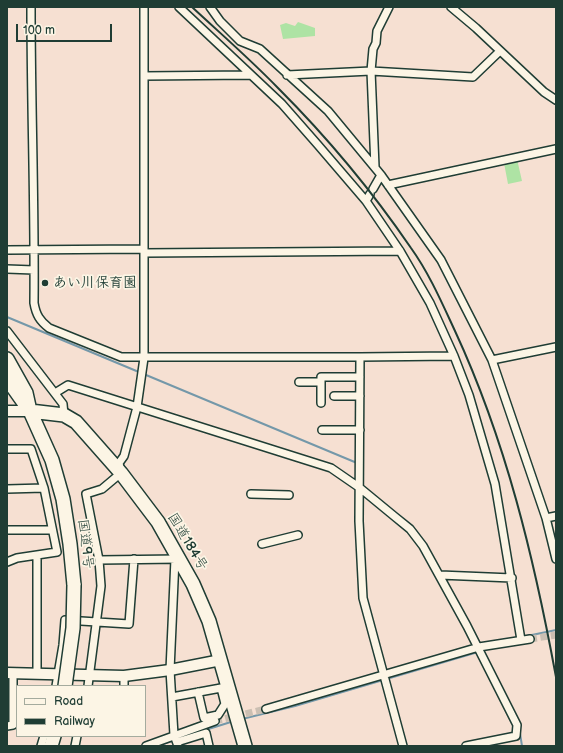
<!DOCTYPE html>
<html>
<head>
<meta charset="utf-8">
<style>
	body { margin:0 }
	#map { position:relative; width:563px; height:753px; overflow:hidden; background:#f6e0d2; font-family:"Balsamiq Sans",sans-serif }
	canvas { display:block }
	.frame { position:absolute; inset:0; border:8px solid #1f3d34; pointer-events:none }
	.legend { position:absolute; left:16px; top:685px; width:130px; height:52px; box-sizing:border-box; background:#fcf5e5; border:1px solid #a4ab9e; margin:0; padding:5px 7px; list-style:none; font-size:12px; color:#1f3d34 }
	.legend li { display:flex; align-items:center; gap:8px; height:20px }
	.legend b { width:20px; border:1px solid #a4ab9e }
	.scale { position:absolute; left:16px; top:24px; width:96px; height:18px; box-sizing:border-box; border:2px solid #1f3d34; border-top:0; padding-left:5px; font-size:12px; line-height:14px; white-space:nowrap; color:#1f3d34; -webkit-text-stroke:3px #fcf5e5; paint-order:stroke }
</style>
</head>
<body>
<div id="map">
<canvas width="563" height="753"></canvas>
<div class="frame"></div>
<ul class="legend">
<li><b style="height:5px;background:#fcf5e5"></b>Road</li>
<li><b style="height:5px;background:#1f3d34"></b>Railway</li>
</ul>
<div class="scale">100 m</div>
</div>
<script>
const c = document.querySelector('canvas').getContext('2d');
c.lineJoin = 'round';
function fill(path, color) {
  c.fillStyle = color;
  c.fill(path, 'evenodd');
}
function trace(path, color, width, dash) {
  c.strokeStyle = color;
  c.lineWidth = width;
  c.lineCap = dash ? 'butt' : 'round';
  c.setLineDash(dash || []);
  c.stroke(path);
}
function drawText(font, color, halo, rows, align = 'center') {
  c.font = font + ' "Balsamiq Sans","Klee One",sans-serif';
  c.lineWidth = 3.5;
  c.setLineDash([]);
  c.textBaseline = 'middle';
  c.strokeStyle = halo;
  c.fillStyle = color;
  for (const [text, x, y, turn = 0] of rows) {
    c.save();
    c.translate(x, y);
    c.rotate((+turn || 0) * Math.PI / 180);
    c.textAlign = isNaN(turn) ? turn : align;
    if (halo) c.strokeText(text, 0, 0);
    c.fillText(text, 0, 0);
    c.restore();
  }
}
fill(new Path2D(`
	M298 22 315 28V36L283 39 280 25 286 23 295 26Z
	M517 159 522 181 508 184 504 163Z`), '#aee3a4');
trace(new Path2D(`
	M7 317 357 463
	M522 637 556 630
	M242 719 295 706 478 652
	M519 727 522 746
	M183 737 234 721
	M157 746 175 740`), '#7498a9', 2);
trace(new Path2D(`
	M530 639 556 635
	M215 721 266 709`), '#cbbfb2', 7, [7, 3.5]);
const street = new Path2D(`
	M31 7C31 106 35 205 34 303 36 315 40 321 49 328L121 357H360
	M179 7 282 104 318 145 366 201 400 251 430 303 454 356 469 395 495 484 521 640
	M210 7 220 21 240 41 260 49 328 111 381 175 441 260 492 360 546 518 556 559
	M451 7 476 28 544 92 556 100
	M287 75 371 71 473 77 500 51
	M144 76 250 75
	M375 167 371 71 373 49 376 43 377 31 389 7
	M388 185 556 149
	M373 189 381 175
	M366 201 370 194
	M7 250 144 249
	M144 253 400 251
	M7 269 34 270
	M7 331 63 404 64 415
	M492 360 556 347
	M299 382H321
	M55 393 68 385 331 468 360 488 394 516 410 529 423 546 467 626 517 725 516 736 466 746
	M334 396H360
	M321 403V377H360
	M322 430H360
	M7 449H31L44 488 57 552 17 558 7 562
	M7 489 44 488
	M251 494 289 495
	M546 518 556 516
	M7 530H52
	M262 544 298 535
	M37 556V674
	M175 559 170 670 174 735 178 746
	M99 560 179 559
	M440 575 512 578
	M124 676V686
	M56 686 63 645 65 620 129 624 134 559
	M88 686 101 586 99 560 86 494 102 489 121 473 119 463 124 456 137 407 144 358V7
	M172 697 221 688 225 704 218 715 204 718 198 692
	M266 709 479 647 530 639
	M7 726 13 725V673
	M177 742 206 733 209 746
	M41 746 44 736
	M75 746 77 736
	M146 746 215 721
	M403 746 363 598 359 521 360 357 454 356`);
const secondary = new Path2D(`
	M7 411H30
	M7 673 124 676 170 670 221 660`);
const highway = new Path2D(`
	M7 359 26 393 30 411 52 460 63 499 70 544 74 585
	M7 379 24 403
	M30 411 64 415 76 422 121 473 158 522 193 584 209 621 245 746
	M51 746 54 736`);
trace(street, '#1f3d34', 10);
trace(secondary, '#1f3d34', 13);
trace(highway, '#1f3d34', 16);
trace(street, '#fcf5e5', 7);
trace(secondary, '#fcf5e5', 10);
trace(highway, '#fcf5e5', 13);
trace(new Path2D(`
	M192 7C221 34 251 60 278 88 327 137 372 191 411 248 429 273 442 303 455 331 506 441 534 558 556 677`), '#1f3d34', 2);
const highwayBridge = new Path2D(`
	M65 686 73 628 74 585`);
trace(highwayBridge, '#1f3d34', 16, []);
trace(highwayBridge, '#fcf5e5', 13);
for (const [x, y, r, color] of [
	[45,283,4,"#1f3d34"]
]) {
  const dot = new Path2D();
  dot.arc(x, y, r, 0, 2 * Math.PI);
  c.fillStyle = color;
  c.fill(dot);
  trace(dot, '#fcf5e5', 1.5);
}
drawText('bold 14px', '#1f3d34', '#fcf5e5', [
	["あい川保育園",53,283]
], 'left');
drawText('14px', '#1f3d34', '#fcf5e5', [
	["国道184号",187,542,59],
	["国道9号",85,544,83]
]);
</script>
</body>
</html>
